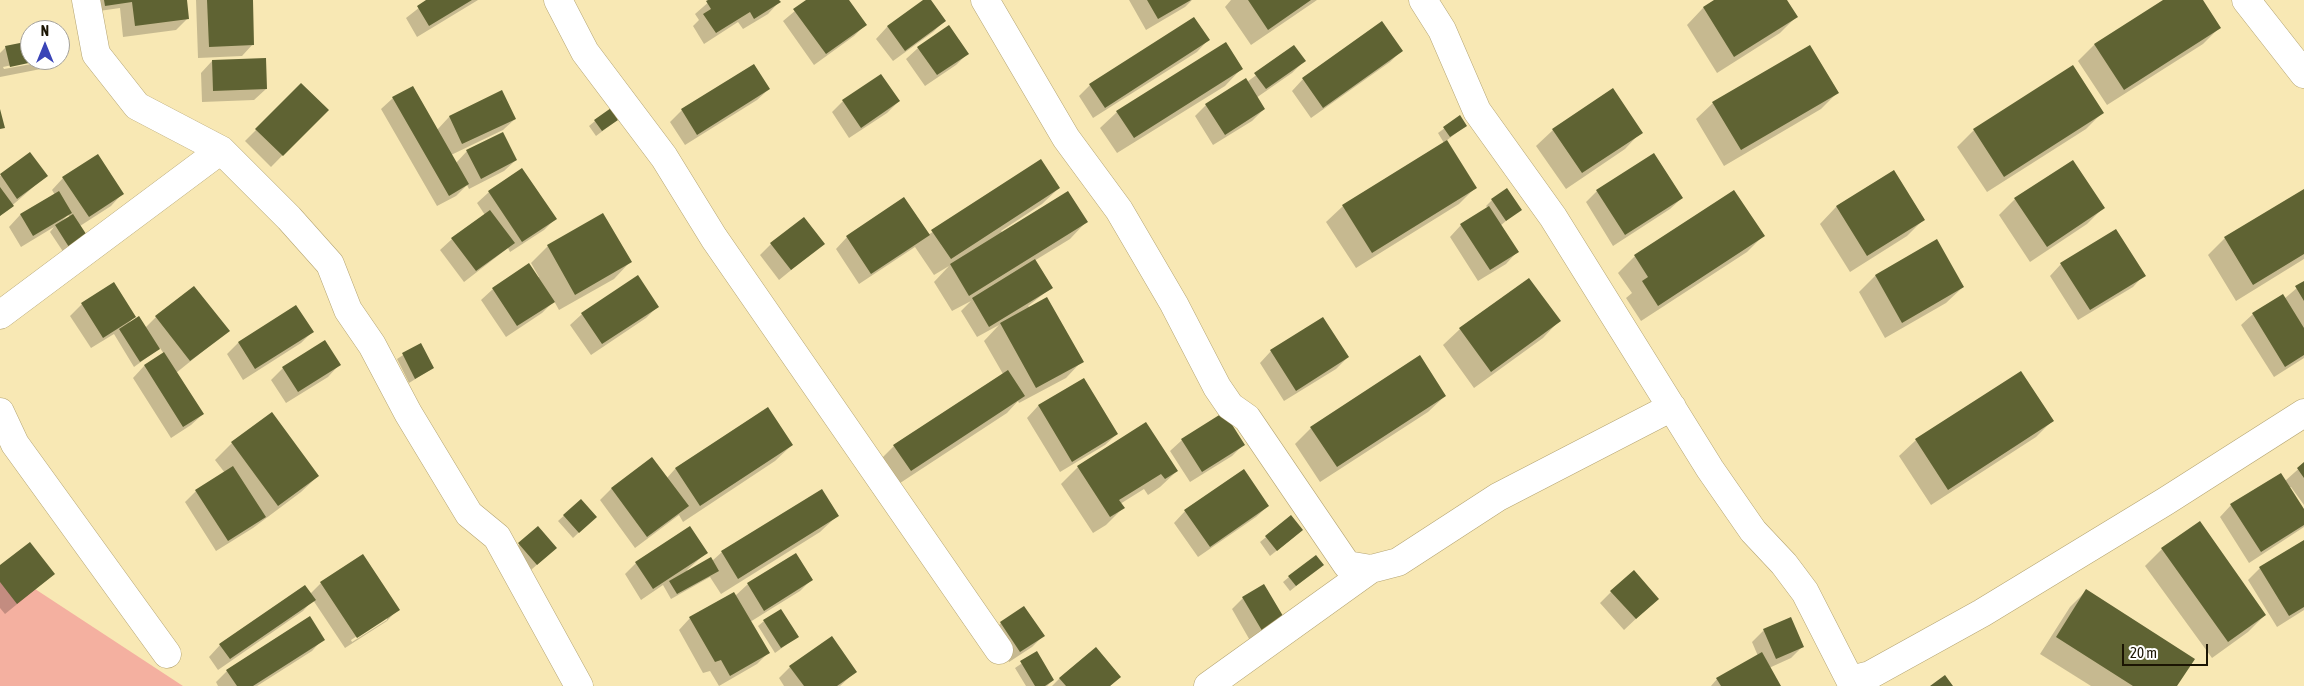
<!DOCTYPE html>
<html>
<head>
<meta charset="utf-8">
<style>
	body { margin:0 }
	#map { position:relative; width:2304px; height:686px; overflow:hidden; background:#f8e8b4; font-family:"Asap Condensed",sans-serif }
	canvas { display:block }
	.north { position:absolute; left:20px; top:20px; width:50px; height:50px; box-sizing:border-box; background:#fff; border:1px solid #a4a19a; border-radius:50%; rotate:0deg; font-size:14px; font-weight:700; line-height:20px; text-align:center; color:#1b1503 }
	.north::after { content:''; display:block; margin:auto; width:18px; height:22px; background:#3944b7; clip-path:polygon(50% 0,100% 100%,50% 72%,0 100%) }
	.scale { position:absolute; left:2122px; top:644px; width:86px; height:22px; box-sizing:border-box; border:2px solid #1b1503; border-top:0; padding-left:6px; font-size:15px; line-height:18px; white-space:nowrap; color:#1b1503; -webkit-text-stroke:4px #fff; paint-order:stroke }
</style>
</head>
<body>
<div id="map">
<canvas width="2304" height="686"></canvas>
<div class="north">N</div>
<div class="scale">20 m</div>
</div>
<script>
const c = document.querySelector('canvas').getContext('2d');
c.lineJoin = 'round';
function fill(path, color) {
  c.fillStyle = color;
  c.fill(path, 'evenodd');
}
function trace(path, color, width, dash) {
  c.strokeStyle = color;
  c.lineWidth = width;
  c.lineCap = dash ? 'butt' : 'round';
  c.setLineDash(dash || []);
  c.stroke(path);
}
fill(new Path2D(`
	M0 566 183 686H0Z`), '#f4b0a0');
fill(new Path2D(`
	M99 0H185L187 19 176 30 123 37 120 8 99 11Z
	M196 0H251L253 44 242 56 198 58Z
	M429 0H478L417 37 406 18Z
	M711 0H778L779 2 768 14 743 29 738 22 704 44 693 26 699 20 695 14Z
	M808 0H847L865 25 854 36 814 65 783 21Z
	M925 0H929L944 21 933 32 893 61 876 39 887 27Z
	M1129 0H1192L1185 7 1146 30Z
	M1231 0H1317L1251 45 1225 7Z
	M1717 0H1785L1796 17 1780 33 1717 73 1687 25 1703 8Z
	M2165 0H2201L2219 28 2203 44 2107 105 2078 61 2094 45Z
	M1208 40 1197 52 1093 118 1079 96 1090 85Z
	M30 42V60H36L3 67 4 69 53 60 46 68 0 77V53L6 47Z
	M1294 47 1304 61 1292 73 1256 98 1264 109 1252 121 1213 145 1195 116 1206 105 1247 82Z
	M918 48 967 54 956 65 925 86 906 59Z
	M1401 51 1390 62 1311 118 1292 91 1303 79Z
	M212 61 266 89 254 100 202 102 201 73Z
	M754 65 769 89 757 100 685 145 670 122 682 110Z
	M2072 67 2102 113 2086 129 1987 192 1957 147 1974 130Z
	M1241 69 1225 86 1117 153 1100 128 1117 112Z
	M301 85 327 110 271 167 245 141Z
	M502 92 515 119 503 130 451 155 456 163 467 151 516 160 504 171 469 189 467 185 456 196 437 206 381 109 393 98 437 130 449 117Z
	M1837 93 1821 109 1724 166 1696 119 1713 103Z
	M843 101H899L887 113 849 138 832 112Z
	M1460 117 1465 126 1446 141 1475 188 1459 204 1356 268 1326 222 1343 206 1444 143 1438 133Z
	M617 120 596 136 589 126 595 121Z
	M1553 130 1641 132 1625 149 1566 189 1536 146Z
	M30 154 46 176 0 216V176Z
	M1041 161 1059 188 1042 204 1001 231 1003 233 1086 222 1070 239 1034 261 1051 288 1028 306 1082 361 1066 378 1019 403 1018 401 1007 413 894 487 878 462 894 446 1003 374 984 341 999 325 977 337 961 311 971 301 952 311 934 282 949 266 934 275 915 247 859 284 836 249 847 237 928 235Z
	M1894 172 1924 219 1907 236 1850 272 1820 224 1836 207Z
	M63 178 122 194 111 206 80 226 68 259 50 232 54 227 21 247 9 227 20 215 55 195 52 190ZM68 215 70 217 62 221Z
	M1507 190 1520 209 1500 226 1517 252 1506 264 1478 281 1450 237 1461 225 1488 208 1486 206 1492 200Z
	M2304 190V259L2236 301 2208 255 2225 238Z
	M1597 191 1682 198 1670 209 1613 246 1586 202Z
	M1734 191 1763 236 1747 252 1641 321 1626 298 1632 293 1618 273 1635 256Z
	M489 192 555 219 544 230 510 252 508 248 464 282 440 250 452 239 485 215 477 203Z
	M2015 199 2103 208 2087 224 2030 262 1999 215Z
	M603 215 630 262 614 279 559 310 554 301 542 313 506 337 481 300 493 289 529 265 537 278 539 277 531 263 548 246Z
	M1936 241 1963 287 1946 303 1885 338 1859 292 1875 276Z
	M771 244H823L779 280 760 255Z
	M2061 264 2144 275 2133 287 2078 320 2050 276Z
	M2304 282V358L2274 377 2241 325 2253 314 2284 299Z
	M113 284 134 317 128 324 145 328 156 317 228 331 176 373 203 414 191 425 171 438 133 378 144 366 164 354 160 348 134 367 114 334 91 348 70 316 82 304Z
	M657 307 646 318 591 355 570 325 582 314Z
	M1559 321 1543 338 1474 388 1443 345 1460 329Z
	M312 332 301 343 243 380 227 354 238 343Z
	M324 342 339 365 328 377 286 403 271 380 283 368Z
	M420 344 433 368 409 383 397 359Z
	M1271 351 1348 357 1336 369 1284 401 1260 363Z
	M1084 379 1117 434 1105 445 1060 472 1027 418 1038 406Z
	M1445 396 1428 412 1320 482 1295 444 1311 428Z
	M768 409 792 445 775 461 683 522 679 515 635 548 600 500 611 489 652 459 667 478 675 469Z
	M272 414 318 476 301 492 253 528 216 551 185 502 196 491 225 473 215 460 232 443Z
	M2053 420 2036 437 1931 505 1899 456 1916 440Z
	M1182 440 1243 445 1232 456 1190 482 1170 451Z
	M2304 464V505L2291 487 2289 488 2304 511V527L2249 563 2220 517 2231 505 2285 481Z
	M1078 467 1177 471 1160 487 1148 495 1144 489 1120 504 1123 508 1106 525 1093 533 1061 484Z
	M822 491 837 516 820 532 721 594 710 577 671 599 663 585 641 600 625 574 636 563 706 553 687 570 688 571 712 561 722 552Z
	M580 501 590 522 573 538 558 521Z
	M1268 506 1256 517 1198 557 1174 523 1185 511Z
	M1291 517 1295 536 1270 556 1260 542Z
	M2199 523 2265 615 2248 632 2212 658 2145 566 2162 549Z
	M538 528 550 553 531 570 513 550Z
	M2304 541V610L2277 627 2248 580 2260 568Z
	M1322 565 1290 591 1283 582 1289 577Z
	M0 567 54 574 5 614 0 608Z
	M811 580 800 591 750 622 768 653 757 664 719 686 710 671 703 673 679 630 690 618 735 596 748 584Z
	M321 583 398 609 387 621 345 648 313 600 303 611 218 670 209 657 220 645 310 594ZM387 617V620L352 642 351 640Z
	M2086 591 2176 686H2091L2040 654 2070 607Z
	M1611 592 1657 599 1624 630 1600 603Z
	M1243 598 1284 621 1252 644 1232 609Z
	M1024 608 1043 636 1032 647 1009 662 989 635 1001 623Z
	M764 621 797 637 775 653 758 626Z
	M1764 630 1802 647 1791 658 1769 668 1780 686H1711L1717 679 1758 656 1752 642Z
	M323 639 312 651 257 686H218L216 682 227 671Z
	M1037 653 1053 680 1047 686H1026L1015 668Z
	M790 667 855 672 840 686H784L779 678Z
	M1120 677 1110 686H1052L1060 678Z`), '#0003');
fill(new Path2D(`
	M104 0H187L189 19 135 26 132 2 105 6Z
	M207 0H253L254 45 209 47Z
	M426 0H472L429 26 417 6Z
	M708 0H779L781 2 754 19 750 12 716 33 703 14 711 9 706 1Z
	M806 0H849L867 25 826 54 793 9Z
	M923 0H931L946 21 905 51 887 26Z
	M1147 0H1191L1158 19Z
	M1248 0H1311L1268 30Z
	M1714 0H1787L1798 17 1734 57 1703 7Z
	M2163 0H2203L2221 28 2124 90 2094 44Z
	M1194 17 1210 40 1105 108 1089 84Z
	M1382 21 1403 51 1323 108 1302 78Z
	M949 25 969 54 937 75 917 47Z
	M30 41V60L38 61 10 67 5 46Z
	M1226 42 1243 69 1134 138 1116 111Z
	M1294 45 1306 61 1266 89 1254 73Z
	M1810 45 1839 93 1741 150 1712 102Z
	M266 58 267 89 213 91 212 60Z
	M754 64 770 89 697 135 681 109Z
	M2073 65 2104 113 2004 177 1973 129Z
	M881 74 900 101 861 128 842 100Z
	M1246 78 1265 109 1225 135 1205 104Z
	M301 83 329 110 283 156 255 129Z
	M413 86 469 184 449 196 392 97Z
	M1613 88 1643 133 1582 173 1552 129Z
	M502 90 516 119 462 144 449 116Z
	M611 108 618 120 602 131 594 120Z
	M0 109 5 128 0 129Z
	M1460 115 1467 126 1450 137 1443 127Z
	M503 132 517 160 481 179 466 150Z
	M1447 140 1477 188 1372 253 1342 205Z
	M30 152 48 176 17 199 0 174Z
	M1654 153 1683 198 1625 235 1596 190Z
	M98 154 124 194 89 217 62 177Z
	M1041 159 1060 188 951 259 931 230Z
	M2073 160 2105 208 2047 247 2014 198Z
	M522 168 557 219 522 242 488 191Z
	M1894 170 1925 220 1867 256 1836 206Z
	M0 187 14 206 0 216Z
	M1507 188 1522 210 1506 221 1491 199Z
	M2304 189V254L2253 285 2224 237Z
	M1734 190 1765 236 1658 306 1642 281 1648 277 1634 255Z
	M59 191 72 213 33 236 20 214Z
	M1068 191 1088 222 969 296 950 264Z
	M904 197 930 235 871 274 846 236Z
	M1489 206 1519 252 1490 270 1460 224Z
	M490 210 515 243 476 271 451 238Z
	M603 213 632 262 575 295 547 245Z
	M73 214 92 243 74 255 55 225Z
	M804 217 825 244 791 270 770 243Z
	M2116 229 2146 276 2090 310 2060 263Z
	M1937 239 1964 287 1902 323 1875 275Z
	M1035 259 1053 288 989 327 972 298Z
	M529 263 555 302 517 326 492 288Z
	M638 275 659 307 602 344 581 313Z
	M1529 278 1561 321 1491 372 1459 328Z
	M2304 281V301L2295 286Z
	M114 282 136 317 103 338 81 303Z
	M194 286 230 331 190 361 155 316Z
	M2283 294 2304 328V355L2285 367 2252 313Z
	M1047 297 1084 362 1036 388 1000 323Z
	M296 305 314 332 255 369 238 342Z
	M139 316 160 349 140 362 119 329Z
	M1323 317 1349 357 1296 391 1270 350Z
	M325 340 341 365 298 392 282 367Z
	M421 343 434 368 415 379 402 353Z
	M164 352 204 414 183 427 144 365Z
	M1420 355 1446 396 1337 467 1310 427Z
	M1008 370 1025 396 911 471 893 445Z
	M2021 371 2054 421 1948 490 1915 439Z
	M1084 378 1118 434 1072 462 1038 405Z
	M768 407 793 445 700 506 675 468Z
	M272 412 319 476 278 506 231 442Z
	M1224 412 1245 445 1202 472 1181 439Z
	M1146 422 1178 471 1165 479 1161 474 1119 500 1125 508 1110 517 1077 466Z
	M652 457 689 506 647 537 611 488Z
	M2304 462V478L2297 468Z
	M233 466 266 517 228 541 195 490Z
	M1244 469 1269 506 1210 547 1184 510Z
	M2281 473 2304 509V525L2261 552 2230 504Z
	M822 489 839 516 738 579 721 551Z
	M581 499 597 517 579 533 563 515Z
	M1291 515 1303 530 1277 551 1265 536Z
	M2200 521 2266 615 2228 642 2161 548Z
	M538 526 557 548 537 565 518 543Z
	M690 526 708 553 653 589 635 562Z
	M2304 540V607L2289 616 2259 567Z
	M30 542 55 574 17 604 0 582V565Z
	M796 553 813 580 764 611 747 583Z
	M363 554 400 610 357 638 320 582Z
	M1316 555 1324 565 1296 586 1288 576Z
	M711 557 719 571 677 594 669 581Z
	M1634 570 1659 599 1636 619 1610 591Z
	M1264 584 1286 621 1264 634 1242 597Z
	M305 585 316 600 230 659 219 644Z
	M2086 589 2195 659 2177 686H2133L2056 637Z
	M734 592 770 653 730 676 721 660 715 662 689 617Z
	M1024 606 1045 636 1020 652 1000 622Z
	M781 609 799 637 781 648 763 620Z
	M310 616 325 640 253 686H237L226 670Z
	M1791 617 1804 647 1776 659 1763 629Z
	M832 636 857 672 837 686H804L789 666Z
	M1096 647 1121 677 1110 686H1066L1059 678Z
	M1037 651 1054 680 1045 686H1035L1020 661Z
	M1762 652 1781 686H1721L1716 678Z
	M1945 675 1953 686H1930Z`), '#5f6333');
const minor = new Path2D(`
	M86 0 96 54 137 106 221 150 289 218 330 264 348 310 372 345 408 413 469 514 497 537 579 686
	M558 0 585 52 664 157 714 238 999 650
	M985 0 1066 138 1119 210 1174 304 1217 387 1230 406 1247 418 1347 565 1371 569 1398 562 1498 497 1672 407
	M1423 0 1442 30 1477 111 1553 217 1710 469 1753 531 1784 564 1805 592 1850 680 1870 675 1982 613 2166 501 2304 413
	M2246 0 2304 74
	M0 315 221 150
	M0 412 15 444 167 654
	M1208 686 1371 569`);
trace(minor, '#b4a472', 29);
trace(minor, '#fff', 28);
</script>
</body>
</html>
